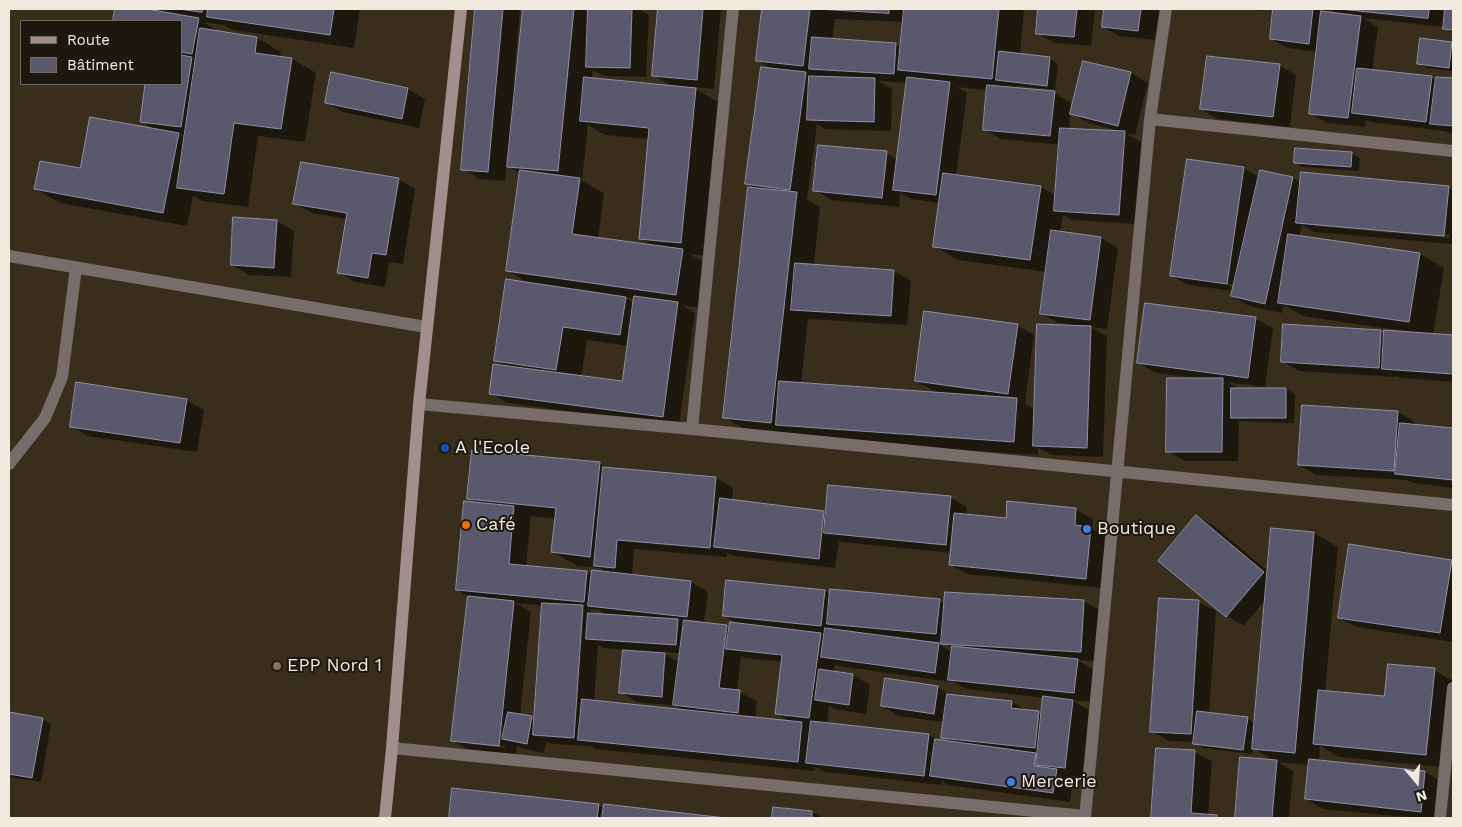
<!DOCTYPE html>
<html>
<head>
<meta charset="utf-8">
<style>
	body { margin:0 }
	#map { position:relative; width:1462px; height:827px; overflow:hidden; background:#382e1b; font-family:"Work Sans",sans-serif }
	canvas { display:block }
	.frame { position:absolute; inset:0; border:10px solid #f1eadf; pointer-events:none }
	.legend { position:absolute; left:20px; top:20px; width:162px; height:65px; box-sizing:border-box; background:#1c170f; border:1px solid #716b62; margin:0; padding:6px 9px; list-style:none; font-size:15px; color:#f1eadf }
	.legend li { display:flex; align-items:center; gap:10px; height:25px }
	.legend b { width:25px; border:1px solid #716b62 }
	.north { position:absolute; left:1392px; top:757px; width:50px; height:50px; -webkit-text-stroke:4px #1c170f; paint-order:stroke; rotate:162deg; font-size:14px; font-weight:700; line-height:20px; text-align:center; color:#f1eadf }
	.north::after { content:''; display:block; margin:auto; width:18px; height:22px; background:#f1eadf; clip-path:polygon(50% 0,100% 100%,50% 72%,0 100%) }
</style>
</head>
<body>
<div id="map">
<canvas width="1462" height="827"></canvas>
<div class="frame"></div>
<ul class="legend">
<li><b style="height:6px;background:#a28f8d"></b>Route</li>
<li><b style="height:14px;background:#59586d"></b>Bâtiment</li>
</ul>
<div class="north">N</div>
</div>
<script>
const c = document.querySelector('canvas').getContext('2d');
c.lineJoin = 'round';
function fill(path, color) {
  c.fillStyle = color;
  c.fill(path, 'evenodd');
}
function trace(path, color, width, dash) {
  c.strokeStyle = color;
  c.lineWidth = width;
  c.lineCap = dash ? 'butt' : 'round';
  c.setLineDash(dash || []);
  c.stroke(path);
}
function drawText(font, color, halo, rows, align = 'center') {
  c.font = font + ' "Work Sans",sans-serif';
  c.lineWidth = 4;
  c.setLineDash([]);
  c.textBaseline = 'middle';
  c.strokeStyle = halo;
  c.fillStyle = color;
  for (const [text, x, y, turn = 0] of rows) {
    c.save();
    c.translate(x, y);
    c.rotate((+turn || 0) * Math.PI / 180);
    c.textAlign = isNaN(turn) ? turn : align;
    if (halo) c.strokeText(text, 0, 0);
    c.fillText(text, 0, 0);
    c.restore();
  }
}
fill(new Path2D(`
	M116 9H145L153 11 150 9H360L354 48 233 30 224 25 203 22 215 29V32L257 38 281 52 280 58 292 59 316 73 305 142 258 136 248 207 202 201 193 196 187 226 60 203 36 189 81 170 156 130 141 121 147 84H181V21H114ZM178 134 186 135 185 138Z
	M477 9H520L514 80H517L524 9H638L649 15 646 77 604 76 593 70 592 79 673 87 653 75 659 9H721L714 89 692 87 720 103 705 256 690 254 707 264 700 308 682 305 695 313 679 426 508 403 490 393 508 367 495 360 530 284 507 270 521 174 507 166 505 181 480 179 463 169ZM588 125 605 135 649 139 640 238 654 246 598 239 604 193 582 181ZM624 297 635 299 634 303ZM587 340 628 346 623 382 581 377Z
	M763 9H1024L1020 55 1050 59 1058 64 1055 90 1017 86 1016 89 1054 93 1071 103 1070 112 1072 113 1084 62 1131 73 1148 83 1135 135 1125 133 1141 142 1136 224 1072 220 1063 215 1060 232 1101 238 1118 248 1107 329 1091 327 1107 337 1103 457 1051 455 1038 448V455L801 439 748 431 724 417 756 189 746 183 774 70 757 60ZM835 19 904 22 901 48 896 44 832 40ZM878 81 908 83 898 160 886 153 815 190 832 200 899 207 900 193 912 199 940 203 934 246 958 260 1047 272 1041 313 1058 323 1070 324V326L1035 410 1025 403 1034 335 1017 325 916 381 938 393 801 384 808 319 907 325 911 281 894 271 814 265 820 207 807 200 817 124 825 129 891 131 892 89ZM956 87 988 90 984 129 1001 139 1060 145 1056 196 1041 187 956 176 967 93ZM1070 113 1089 123 1119 131 1069 130Z
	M1039 9H1095L1091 46 1054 43 1037 33Z
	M1105 9H1159L1155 40 1120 36 1103 27Z
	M1245 9H1264V11Z
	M1275 9H1453V33L1444 27 1363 18 1378 27 1372 71 1431 77 1437 81 1438 78 1453 79V134L1444 131 1370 122 1366 120 1365 127 1327 123 1310 113 1318 52 1288 48 1271 39ZM1330 10 1338 14 1330 13Z
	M1421 39 1453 44V71L1427 68 1418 63Z
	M1279 65 1296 75 1290 127 1218 119 1201 109Z
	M408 89 425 99 419 128 343 112 326 102Z
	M1352 153 1360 158 1359 171 1304 167 1295 163Z
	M1244 168 1259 177 1261 171 1293 178 1301 183 1448 187 1453 190V244L1314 232 1302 225 1299 237 1420 254 1444 268 1433 335 1453 336V382L1400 378 1396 376 1395 377 1299 371 1282 361 1285 325 1381 332 1385 334 1403 333V331L1303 316 1284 305 1282 313 1249 306 1232 296 1233 291 1188 285 1171 275ZM1314 223 1450 235V238L1314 226ZM1222 279 1234 286V289L1221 281Z
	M398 179 415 189 403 264 389 262 385 287 355 282 338 272 347 219 312 213 295 204Z
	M277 221 294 231 291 277 249 275 232 265Z
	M1256 319 1273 328 1265 387 1227 382 1240 389H1286L1295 394 1294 423 1239 421 1238 461H1185L1167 451 1195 378 1156 373 1139 363Z
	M186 400 204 410 197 452 88 436 71 426Z
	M1398 412 1415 422 1414 425 1453 429V488L1413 483 1407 480 1316 475 1299 465Z
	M599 463 609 469 716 478 733 488 732 501 827 513 950 497 967 507 966 516 1007 520 1009 503 1076 510 1093 519 1092 529 1108 538 1102 588 968 574 950 565 952 553 842 542 839 541 835 568 733 556 727 553V557L634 549 632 575 691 582 708 592 704 623 726 626 730 628 738 624 724 616 825 591 831 595 939 600 945 604 946 593 1084 601 1101 611 1098 661 1077 660 1094 670 1091 702 1072 700 1090 711 1082 777 1066 776 1073 780 1070 802 948 785 942 781 941 785 825 772 815 767V771L596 749 591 746 552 744 546 741 544 753 521 748 517 746 516 755 470 750 453 741 469 597 457 590 479 504 469 498ZM531 516 556 519 553 552 577 566 600 568 607 573 593 575 587 572 526 566ZM515 603 543 606 535 720 520 715 531 612ZM587 609 599 610 609 616 598 615ZM929 641 943 642 953 649V653L939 644 929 643ZM598 645 604 648 624 650 620 692 637 702 676 706 686 711 594 702ZM661 652 681 653 680 663 667 655ZM741 656 745 658 782 662 776 713 791 722 755 718 757 701 737 691ZM835 664 839 666 951 682 952 681 967 689 1045 698 1043 715 1039 712 1027 711 1012 702 953 696 937 687 882 706 899 716 944 722 942 737 952 742 938 740 929 735 827 724 829 706 834 709 866 714 870 685 853 675 834 672ZM469 742 505 746V748L469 744Z
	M1197 516 1214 526 1269 572 1314 533 1338 547 1325 692 1385 697 1434 670 1453 681V735L1450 768 1339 757 1320 746 1319 762 1425 772 1442 782 1438 818H1416L1323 809 1306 799 1310 765 1278 762 1293 771 1289 818H1237L1241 759 1275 761 1253 748 1252 754 1203 748 1195 742 1169 741 1152 731 1198 602 1216 611 1209 714 1247 718 1255 723 1266 599 1244 626 1227 616 1160 560Z
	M1451 561 1453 562V642L1356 627 1339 618Z
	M9 714 42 719 51 724 41 782 9 777Z
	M1157 749 1195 752 1212 761 1208 816H1217L1221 818H1152Z
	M453 789 598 805 605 809V806L715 818H450Z
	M774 808 812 812 823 818H773Z`), '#0007');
const building = new Path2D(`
	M115 9H147L199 18 192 54 181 52V21H113Z
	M180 9H203L202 12Z
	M208 9H334L330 35 207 17Z
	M475 9H503L488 172 461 170Z
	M523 9H574L558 171 507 167Z
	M588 9H632L630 68 586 67Z
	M658 9H703L697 80 652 76Z
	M762 9H810L803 66 756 61Z
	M818 9H889V13Z
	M904 9H999L992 79 898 70Z
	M1038 9H1077L1074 37 1036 34Z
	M1104 9H1141L1138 31 1102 27Z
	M1273 9H1313L1309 44 1270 39Z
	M1340 9H1429L1428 18Z
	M1445 9H1453V30L1443 29Z
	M1321 11 1361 16 1348 118 1309 114Z
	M200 28 257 37 255 53 292 58 281 129 234 123 224 194 177 188Z
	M812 37 896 43 894 74 809 69Z
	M1420 38 1452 42 1449 68 1417 64Z
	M999 51 1050 57 1047 86 996 80Z
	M181 55 192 57 181 127 140 122 145 84H181Z
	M1207 56 1280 64 1273 117 1200 109Z
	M1083 61 1131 72 1118 126 1070 114Z
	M761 67 806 72 790 190 745 184Z
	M1357 68 1432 76 1426 122 1352 113Z
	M331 72 408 88 402 119 325 103Z
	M809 76 875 78 874 122 807 120Z
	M584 77 696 88 681 243 639 239 649 128 580 121Z
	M907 77 950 82 936 195 893 190Z
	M1436 77 1453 78V126L1430 124Z
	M987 85 1055 91 1050 136 983 130Z
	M90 117 179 133 163 213 34 189 40 161 80 168Z
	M1060 128 1125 131 1119 215 1054 211Z
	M818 145 887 151 882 198 813 191Z
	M1295 148 1352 152 1351 167 1294 163Z
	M1187 159 1244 167 1227 284 1170 276Z
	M301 162 399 178 386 255 372 253 368 278 337 273 347 213 293 204Z
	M520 170 580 178 572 234 683 249 676 295 506 271Z
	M1260 170 1293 177 1265 304 1231 296Z
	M1301 172 1449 186 1444 236 1296 223Z
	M943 173 1041 186 1030 260 933 247Z
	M748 187 797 192 771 423 723 418Z
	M233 217 277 220 274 268 231 265Z
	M1051 230 1101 237 1090 320 1040 314Z
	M1288 234 1420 253 1409 322 1278 303Z
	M795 263 894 270 891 316 791 310Z
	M506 279 626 297 620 335 563 327 556 370 494 361Z
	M634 296 678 302 663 417 489 394 493 364 622 381Z
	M1145 303 1256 317 1248 378 1137 363Z
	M924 311 1018 324 1008 394 915 381Z
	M1037 324 1091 326 1087 448 1033 446Z
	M1283 324 1381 330 1379 368 1281 362Z
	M1384 330 1453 335V374L1382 369Z
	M1167 378H1223L1222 452H1166Z
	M779 381 1017 398 1014 442 776 425Z
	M76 382 187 399 180 443 70 427Z
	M1231 388H1286V418H1231Z
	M1302 405 1398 411 1394 471 1298 465Z
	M1400 423 1453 428V480L1395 474Z
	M472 450 600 462 590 557 551 552 556 508 467 499Z
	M603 467 716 477 710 548 617 540 615 568 594 566Z
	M828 485 951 496 946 545 824 533Z
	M720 498 824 511 819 559 714 547Z
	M464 501 514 506 509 564 587 571 584 602 456 590Z
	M1007 501 1076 508 1075 525 1091 527 1086 579 949 565 954 513 1006 518Z
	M1196 515 1264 572 1226 617 1158 561Z
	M1271 528 1314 532 1295 753 1252 749Z
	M1349 544 1452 560 1440 633 1338 618Z
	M592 570 691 581 687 617 588 606Z
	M726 580 825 590 821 626 723 616Z
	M830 589 940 599 936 634 827 624Z
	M945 592 1084 600 1081 652 941 644Z
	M468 596 514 601 499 746 451 741Z
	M1159 598 1199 600 1191 734 1150 732Z
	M542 603 583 605 574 738 533 735Z
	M588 613 678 619 676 645 586 639Z
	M684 620 727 625 719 688 740 690 738 713 673 705Z
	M730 622 821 633 809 718 775 714 782 655 726 649Z
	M825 628 939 643 935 673 821 657Z
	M952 646 1078 659 1074 693 948 680Z
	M623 650 665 653 662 697 619 693Z
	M1388 664 1435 668 1426 755 1313 744 1318 690 1384 696Z
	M819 669 853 674 849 705 815 700Z
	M885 678 938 686 934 714 881 706Z
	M947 694 1012 701 1011 708 1039 711 1035 748 941 738Z
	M1043 696 1073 700 1065 768 1036 765Z
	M582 699 802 722 798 762 578 740Z
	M1197 711 1248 717 1243 750 1193 744Z
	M9 712 43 718 32 778 9 774Z
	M508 712 532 716 527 744 502 739Z
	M811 721 929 734 924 776 806 763Z
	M935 739 1036 753 1034 766 1057 769 1053 793 930 776Z
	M1156 748 1195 750 1191 813 1217 815V818H1151Z
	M1240 757 1277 760 1272 818H1235Z
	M1309 759 1425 771 1421 812 1305 799Z
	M452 788 599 804 597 818H449Z
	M604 804 726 818H602Z
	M773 807 812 811V818H772Z`);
fill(building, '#59586d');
trace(building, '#908fa6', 1);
trace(new Path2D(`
	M9 464 45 418 62 377 76 268`), '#796d6c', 12);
trace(new Path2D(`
	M1150 119 1453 151
	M9 256 426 327
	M419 404 692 429 1453 505
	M692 429 733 9
	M392 748 1085 816
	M1085 818 1150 119 1166 9
	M1440 818 1453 688`), '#796d6c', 12);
trace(new Path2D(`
	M385 818 392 748 419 404 461 9`), '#a28f8d', 12);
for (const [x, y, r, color] of [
	[445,448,5,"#1a4fb4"],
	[466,525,5,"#e8710a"],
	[1087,529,5,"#3f7fe0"],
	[277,666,5,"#8d6e63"],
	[1011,782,5,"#3f7fe0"]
]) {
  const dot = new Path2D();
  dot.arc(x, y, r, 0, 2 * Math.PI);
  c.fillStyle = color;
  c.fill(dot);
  trace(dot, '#1c170f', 2);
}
drawText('18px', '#f1eadf', '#1c170f', [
	["A l'Ecole",455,448],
	["Café",476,525],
	["Boutique",1097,529],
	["EPP Nord 1",287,666],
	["Mercerie",1021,782]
], 'left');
</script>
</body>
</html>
